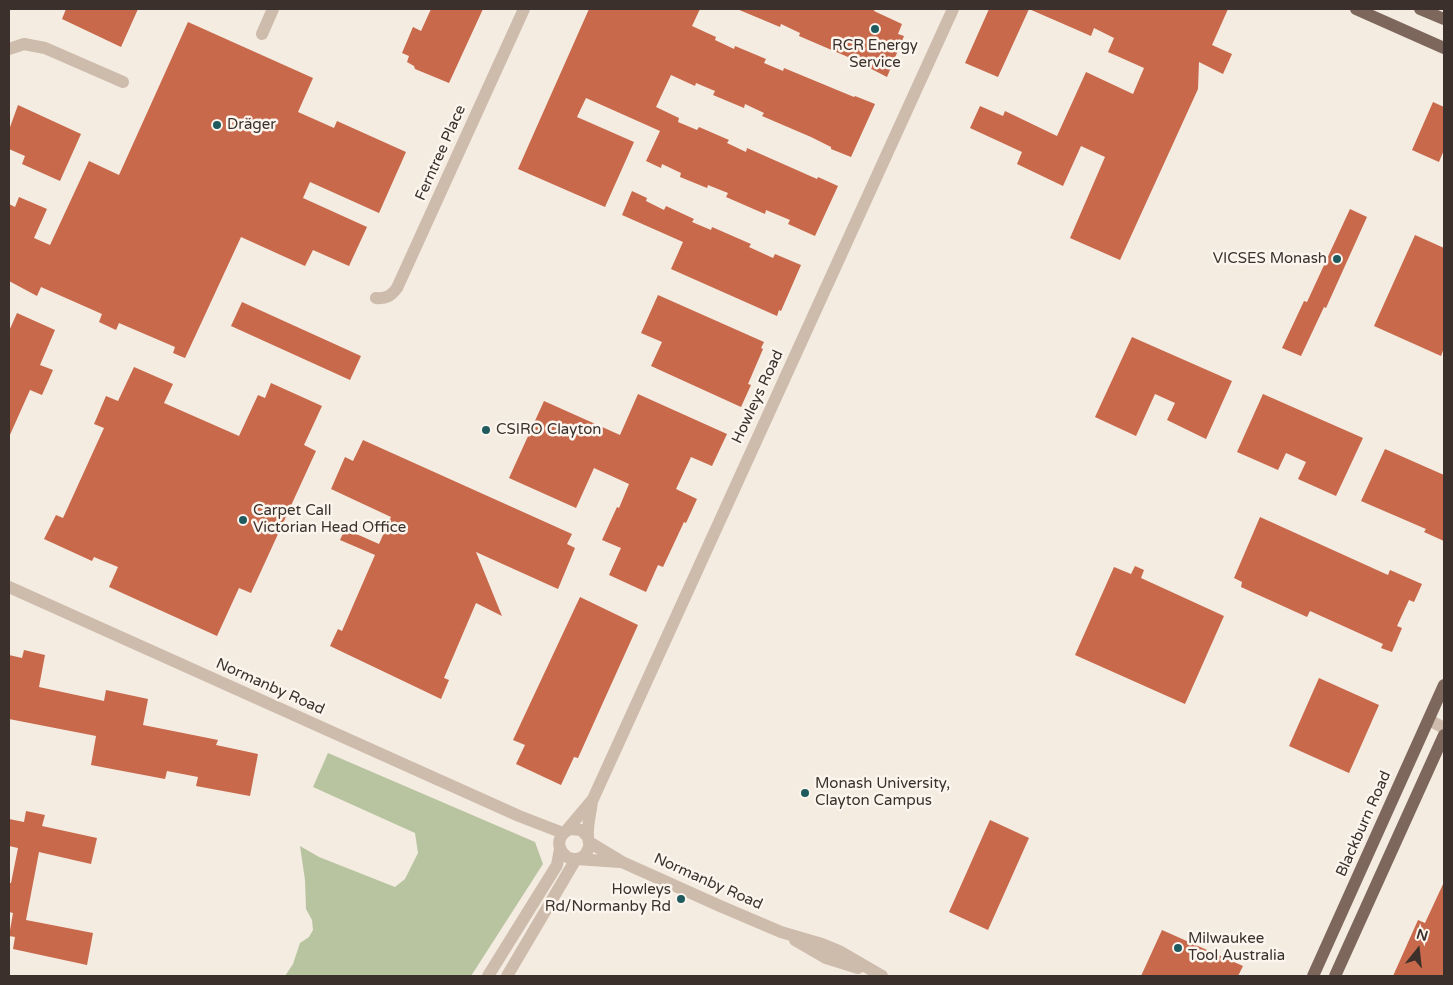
<!DOCTYPE html>
<html>
<head>
<meta charset="utf-8">
<style>
	body { margin:0 }
	#map { position:relative; width:1453px; height:985px; overflow:hidden; background:#f4ebe1; font-family:"Varela Round",sans-serif }
	canvas { display:block }
	.frame { position:absolute; inset:0; border:10px solid #3b302b; pointer-events:none }
	.north { position:absolute; left:1393px; top:925px; width:50px; height:50px; -webkit-text-stroke:4px #fbf5ee; paint-order:stroke; rotate:16deg; font-size:14px; font-weight:700; line-height:20px; text-align:center; color:#3b302b }
	.north::after { content:''; display:block; margin:auto; width:18px; height:22px; background:#3b302b; clip-path:polygon(50% 0,100% 100%,50% 72%,0 100%) }
</style>
</head>
<body>
<div id="map">
<canvas width="1453" height="985"></canvas>
<div class="frame"></div>
<div class="north">N</div>
</div>
<script>
const c = document.querySelector('canvas').getContext('2d');
c.lineJoin = 'round';
function fill(path, color) {
  c.fillStyle = color;
  c.fill(path, 'evenodd');
}
function trace(path, color, width, dash) {
  c.strokeStyle = color;
  c.lineWidth = width;
  c.lineCap = dash ? 'butt' : 'round';
  c.setLineDash(dash || []);
  c.stroke(path);
}
function drawText(font, color, halo, rows, align = 'center') {
  c.font = font + ' "Varela Round",sans-serif';
  c.lineWidth = 5;
  c.setLineDash([]);
  c.textBaseline = 'middle';
  c.strokeStyle = halo;
  c.fillStyle = color;
  for (const [text, x, y, turn = 0] of rows) {
    c.save();
    c.translate(x, y);
    c.rotate((+turn || 0) * Math.PI / 180);
    c.textAlign = isNaN(turn) ? turn : align;
    if (halo) c.strokeText(text, 0, 0);
    c.fillText(text, 0, 0);
    c.restore();
  }
}
fill(new Path2D(`
	M328 753 535 842 543 864 471 976H285L293 964 300 943 309 937 313 930 312 920 306 909 305 880 300 846 319 857 395 887 405 879 418 853 415 833 313 787Z`), '#b8c4a0');
fill(new Path2D(`
	M66 9H138L121 47 62 19Z
	M431 9H483L449 83 415 69 414 66 407 62 409 56 402 53 413 27 421 31Z
	M589 9H700L692 26 716 37 715 40 734 49 735 46 766 59 764 63 783 71 784 68 854 97 855 96 875 104 851 157 831 149V147L811 137 762 116 764 113 745 104 744 108 713 95 715 91 696 83 695 86 671 75 656 107 679 118 678 122 697 130 699 127 729 140 727 143 746 152 747 148 817 179 818 177 838 186 815 236 788 224 790 220 766 210 765 214 726 197 728 193 708 185 707 188 680 177 681 173 662 164 661 168 646 161 660 131 586 98 577 117 634 142 605 207 518 169Z
	M737 9H875L874 11 902 24 898 34 904 36 887 77 848 57 799 36 800 33 781 24 780 27Z
	M989 9H1228L1212 45 1232 54 1223 74 1199 62 1198 89 1120 260 1070 238 1105 157 1081 146 1063 186 1017 164 1022 152 970 128 980 106 1003 116 1005 111 1057 136 1086 72 1133 94 1144 68 1108 52 1114 38 1094 28 1091 36 1029 9 998 77 965 63Z
	M188 22 313 78 298 112 334 128 337 121 406 152 379 213 310 182 303 198 367 227 349 266 313 250 305 266 241 237 185 358 173 353 175 347 119 323 116 330 99 322 102 314 41 287 37 296 9 281V204L15 207 19 197 47 209 34 238 50 245 89 161 119 175Z
	M1433 102 1444 107V150L1439 162 1412 150Z
	M18 105 81 134 60 181 22 164 25 156 9 149V130Z
	M632 191 647 198 646 201 664 210 666 206 694 219 692 222 711 230 712 227 751 244 749 247 773 258 775 254 801 265 781 311 779 310 777 316 671 269 683 242 622 215Z
	M1350 209 1367 217 1326 308 1324 307 1301 356 1282 348 1304 301 1307 302Z
	M1415 235 1444 248V348L1441 356 1374 326Z
	M658 295 764 342 761 348 763 349 748 384 751 385 741 407 651 366 662 342 641 333Z
	M242 302 361 356 350 380 231 326Z
	M17 313 55 330 40 365 53 370 42 395 30 390 9 437V331Z
	M1132 337 1232 381 1206 439 1167 420 1175 403 1155 394 1136 436 1095 417Z
	M134 367 173 384 164 403 239 436 258 395 265 398 271 383 322 406 304 445 316 451 251 593 239 588 217 636 109 587 118 567 94 557 92 561 44 539 56 515 63 518 104 428 94 424 106 396 118 401Z
	M638 394 727 434 712 466 691 457 676 489 697 499 686 523 684 522 663 567 658 565 646 592 609 575 621 548 602 540 617 507 619 508 629 484 594 468 576 508 509 478 544 401 620 435Z
	M1263 394 1363 438 1336 496 1298 479 1306 462 1286 453 1278 470 1237 452Z
	M363 440 572 534 567 544 575 548 558 589 476 552 502 616 476 603 444 678 449 680 441 699 330 646 338 629 342 631 375 555 340 540 345 529 379 544 391 517 331 489 345 457 353 461Z
	M1385 449 1444 475V541L1424 532 1426 529 1361 501Z
	M1260 517 1388 575 1390 570 1422 584 1414 602 1409 600 1397 626 1402 628 1392 652 1381 648 1383 644 1310 611 1307 617 1241 587 1242 582 1234 578Z
	M1135 566 1144 570 1141 578 1224 616 1185 704 1075 655 1114 567 1131 574Z
	M580 597 638 625 578 758 574 757 561 785 516 764 525 745 513 740Z
	M24 650 45 655 39 687 104 701 106 690 148 699 143 725 218 740 216 745 258 754 250 796 196 786 198 777 167 771 165 779 91 765 96 736 9 719V655L22 658Z
	M1319 678 1379 705 1349 773 1289 746Z
	M26 811 45 815 42 826 97 838 91 864 39 852 26 920 93 933 87 965 13 949 15 937 9 936 13 913 9 912V883H11L18 848 9 846V819L24 822Z
	M990 820 1029 838 988 930 949 912Z
	M1444 882V976H1393L1418 920 1425 923Z
	M1162 930 1243 966 1238 976H1141Z`), '#c8694b');
trace(new Path2D(`
	M262 34 273 9
	M9 49 24 44 45 48 123 82
	M376 298C386 299 391 296 397 288L524 9
	M1429 720 1444 728
	M488 976 557 865 560 849
	M507 976 576 859`), '#cdbbac', 12);
trace(new Path2D(`
	M9 587 519 816 563 833
	M566 831 593 799 953 9
	M588 837 581 830 570 829C545 841 569 870 585 855 586 854 588 849 589 848 590 844 588 840 588 836 587 825 591 812 592 801
	M589 842 622 862 720 906 781 932 822 944 839 951 882 976
	M577 859 620 862
	M795 940 826 958 858 968`), '#cdbbac', 12);
trace(new Path2D(`
	M1356 9 1444 48
	M1420 9 1444 19
	M1313 976 1444 685
	M1335 976 1444 735`), '#7d675c', 12);
for (const [x, y, r, color] of [
	[875,29,5,"#1f5a5e"],
	[217,125,5,"#1f5a5e"],
	[1337,259,5,"#1f5a5e"],
	[486,430,5,"#1f5a5e"],
	[243,520,5,"#1f5a5e"],
	[805,793,5,"#1f5a5e"],
	[681,899,5,"#1f5a5e"],
	[1178,948,5,"#1f5a5e"]
]) {
  const dot = new Path2D();
  dot.arc(x, y, r, 0, 2 * Math.PI);
  c.fillStyle = color;
  c.fill(dot);
  trace(dot, '#fbf5ee', 2);
}
drawText('15px', '#3b302b', '#fbf5ee', [
	["RCR Energy",875,46,"center"],
	["Service",875,63,"center"],
	["Dräger",227,125],
	["VICSES Monash",1327,259,"right"],
	["CSIRO Clayton",496,430],
	["Carpet Call",253,511],
	["Victorian Head Office",253,528],
	["Monash University,",815,784],
	["Clayton Campus",815,801],
	["Howleys",671,890,"right"],
	["Rd/Normanby Rd",671,907,"right"],
	["Milwaukee",1188,939],
	["Tool Australia",1188,956]
], 'left');
drawText('15px', '#3b302b', '#fbf5ee', [
	["Ferntree Place",441,153,-66],
	["Howleys Road",758,397,-65],
	["Normanby Road",270,687,24],
	["Blackburn Road",1364,824,-66],
	["Normanby Road",708,882,24]
]);
</script>
</body>
</html>
